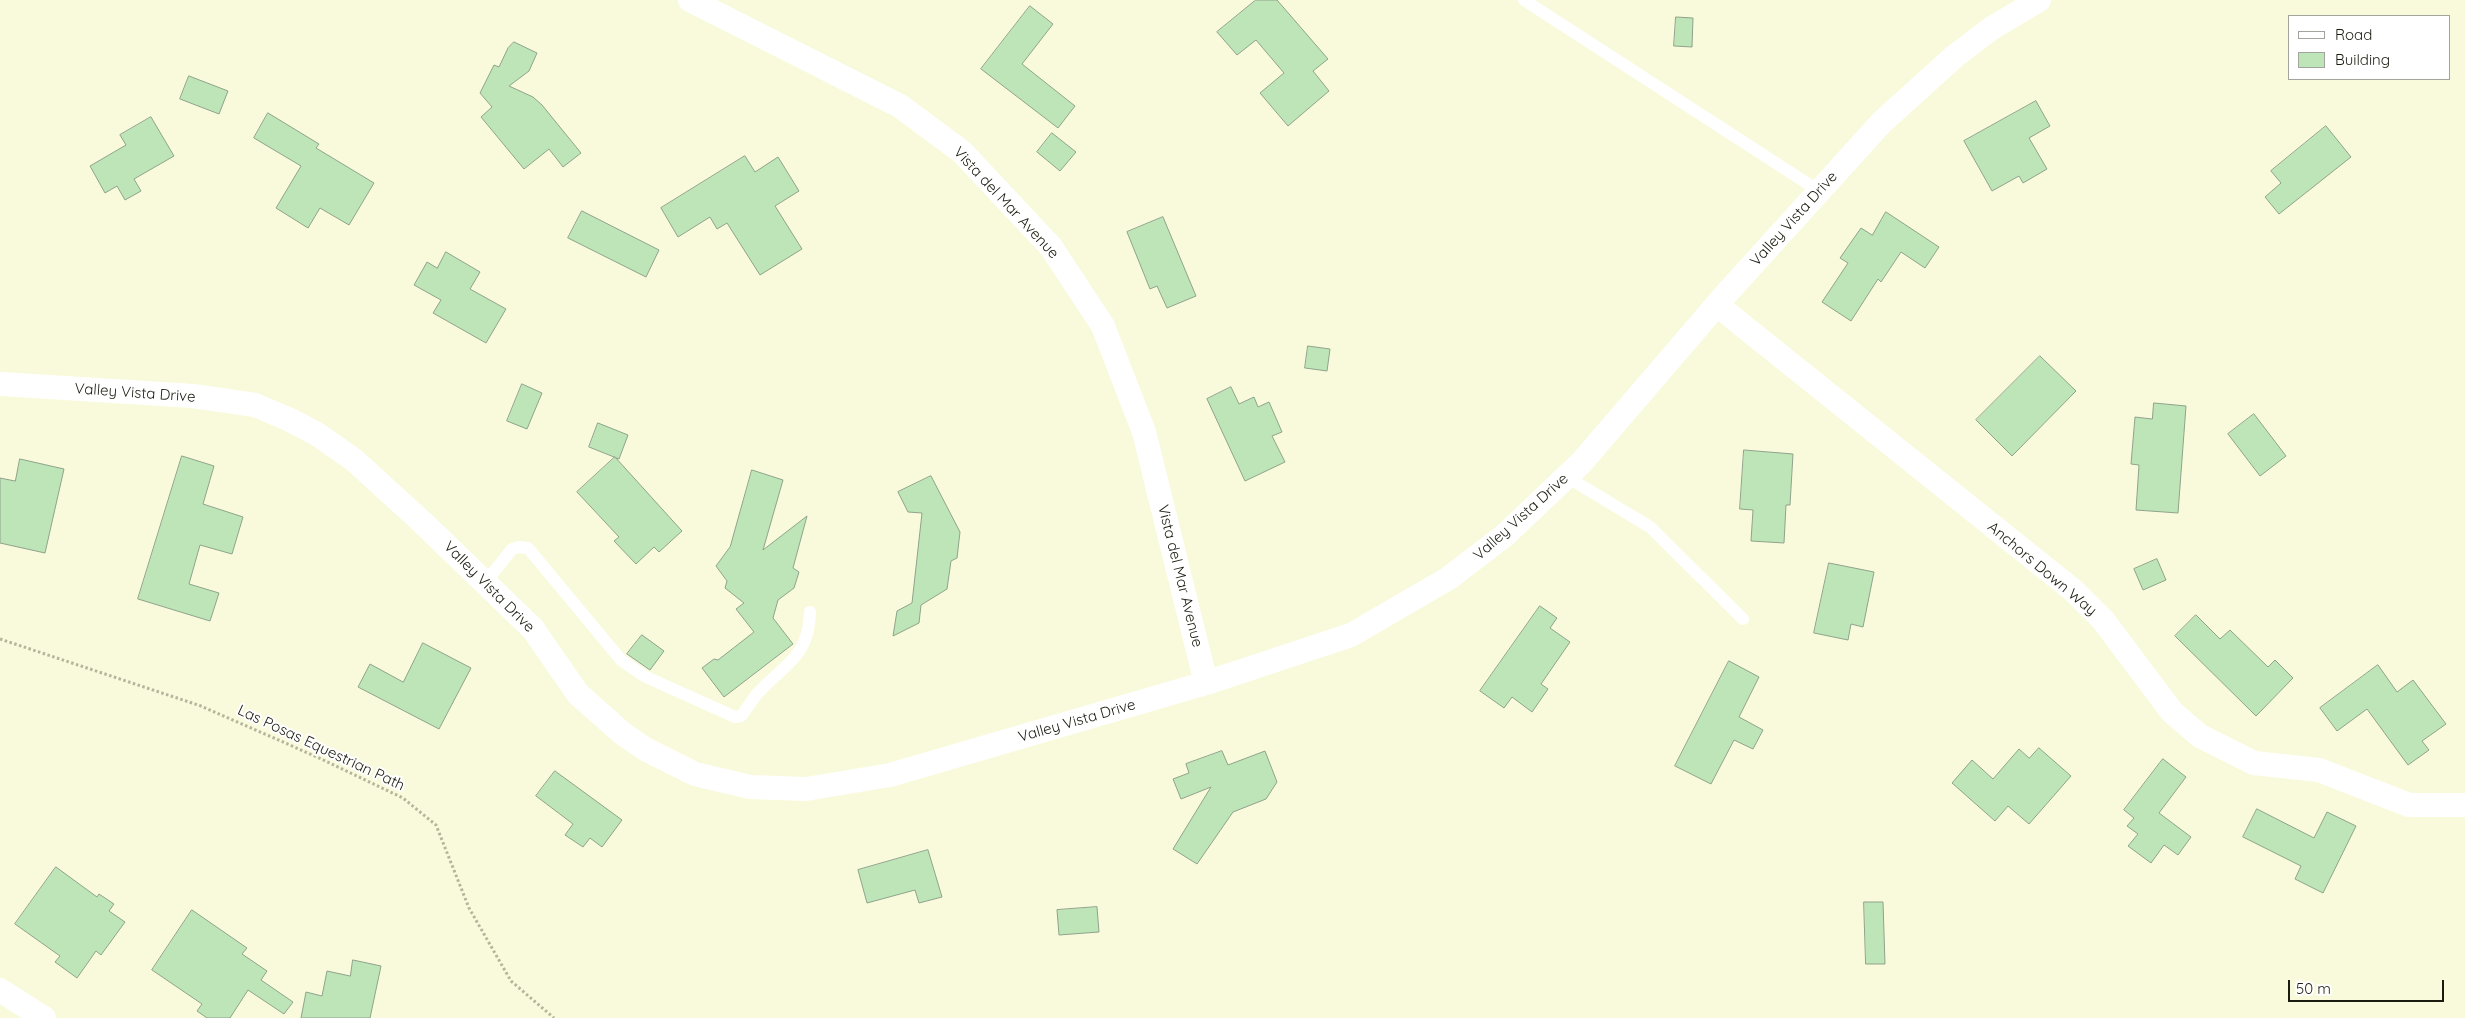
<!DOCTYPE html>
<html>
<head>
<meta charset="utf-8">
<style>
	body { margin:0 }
	#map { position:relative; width:2465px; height:1018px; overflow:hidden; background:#f9fadb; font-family:Quicksand,sans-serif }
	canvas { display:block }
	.legend { position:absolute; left:2288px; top:15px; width:162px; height:65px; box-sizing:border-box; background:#fff; border:1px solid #a4a49f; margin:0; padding:6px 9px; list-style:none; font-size:15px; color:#1b1b10 }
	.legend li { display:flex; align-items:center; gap:10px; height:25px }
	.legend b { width:25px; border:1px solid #a4a49f }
	.scale { position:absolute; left:2288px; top:980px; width:156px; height:22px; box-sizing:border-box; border:2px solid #1b1b10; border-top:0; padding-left:6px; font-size:15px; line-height:18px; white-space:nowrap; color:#1b1b10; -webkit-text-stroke:4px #fff; paint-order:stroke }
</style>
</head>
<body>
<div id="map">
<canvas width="2465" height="1018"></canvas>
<ul class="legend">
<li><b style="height:6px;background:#fff"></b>Road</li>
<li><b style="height:14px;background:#bde5b7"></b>Building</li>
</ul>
<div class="scale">50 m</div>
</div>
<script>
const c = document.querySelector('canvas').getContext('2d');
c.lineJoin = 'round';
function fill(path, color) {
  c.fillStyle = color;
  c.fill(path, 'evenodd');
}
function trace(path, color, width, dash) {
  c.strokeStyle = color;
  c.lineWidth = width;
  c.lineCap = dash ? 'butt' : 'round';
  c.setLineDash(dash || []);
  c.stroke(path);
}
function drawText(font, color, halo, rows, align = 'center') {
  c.font = font + ' Quicksand,sans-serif';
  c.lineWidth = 4;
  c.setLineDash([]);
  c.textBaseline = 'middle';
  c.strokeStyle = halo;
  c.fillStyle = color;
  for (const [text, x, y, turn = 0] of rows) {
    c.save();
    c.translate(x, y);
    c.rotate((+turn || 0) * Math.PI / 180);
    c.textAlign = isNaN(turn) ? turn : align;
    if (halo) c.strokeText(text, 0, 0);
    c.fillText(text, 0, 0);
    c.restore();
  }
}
const building = new Path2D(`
	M1256 0H1277L1328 59 1313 71 1329 91 1288 126 1260 93 1284 73 1256 40 1237 55 1217 32Z
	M1030 6 1053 24 1022 64 1075 106 1058 128 981 69Z
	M1676 17 1693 18 1692 47 1674 46Z
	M514 42 537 53 529 71 509 86 533 97 542 105 581 153 563 167 549 149 524 169 481 117 492 107 480 93 494 65 499 67 508 48Z
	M189 76 228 91 219 114 180 99Z
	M2036 101 2050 126 2029 138 2047 169 2023 183 2019 176 1992 191 1964 141Z
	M268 113 319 144 316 148 374 183 349 225 320 208 308 228 276 208 301 166 254 138Z
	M151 117 174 156 134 179 141 191 125 200 117 186 105 193 90 166 126 145 120 135Z
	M2326 126 2351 157 2279 214 2265 197 2281 183 2271 171Z
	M1052 133 1076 152 1060 171 1037 152Z
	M745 156 755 172 778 157 799 191 775 206 802 249 760 275 727 223 717 229 710 217 678 237 661 208Z
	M582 211 659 250 646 277 568 238Z
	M1886 212 1939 247 1925 268 1901 252 1881 282 1878 279 1851 321 1822 302 1848 263 1840 258 1861 228 1872 235Z
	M1163 217 1196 296 1167 308 1157 286 1150 289 1127 232Z
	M446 252 480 272 470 289 506 309 486 343 433 313 441 300 414 285 427 262 437 268Z
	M1308 346 1330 349 1327 371 1305 368Z
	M2040 356 2076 391 2012 456 1976 420Z
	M522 384 542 393 527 429 507 421Z
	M1231 387 1239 404 1254 397 1258 407 1269 402 1282 432 1272 436 1285 462 1245 481 1207 399Z
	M2154 403 2186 406 2178 513 2136 510 2139 465 2131 464 2135 417 2152 419Z
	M2254 414 2286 456 2260 476 2228 434Z
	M598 423 628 435 619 459 589 447Z
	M1744 450 1793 454 1790 505H1786L1784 543 1751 541 1753 510 1740 509Z
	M182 456 214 466 203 504 243 517 232 554 200 545 189 584 219 593 210 621 138 599Z
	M615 457 682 531 659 552 654 547 636 564 614 541 619 537 577 492Z
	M20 459 64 469 45 553 0 543V478L15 481Z
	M752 470 783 480 763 550 807 516 793 568 799 572 794 588 778 600 773 618 793 644 724 697 702 668 714 659 718 660 754 632 736 609 744 603 725 588 727 581 716 566 730 547Z
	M931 476 960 532 957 558 951 561 947 589 921 605 919 623 893 636 897 611 912 603 922 513 908 512 898 492Z
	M2157 559 2166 580 2143 590 2134 569Z
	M1829 563 1874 572 1863 627 1851 624 1848 640 1814 633Z
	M1540 606 1557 618 1550 628 1570 642 1541 684 1548 689 1532 712 1512 697 1504 708 1480 691Z
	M2196 615 2220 639 2230 630 2268 667 2275 660 2293 678 2256 716 2175 636Z
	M642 635 664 651 650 670 627 654Z
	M423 643 471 668 439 729 358 687 370 664 403 682Z
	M1729 661 1759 677 1739 717 1763 730 1753 749 1734 740 1711 784 1675 766Z
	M2378 665 2397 692 2413 680 2446 724 2422 741 2429 750 2408 765 2367 709 2337 731 2320 708Z
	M2039 748 2071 776 2029 824 2008 806 1995 821 1952 783 1972 760 1993 779 2019 749 2029 758Z
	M1222 751 1228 765 1265 751 1277 782 1266 799 1233 812 1197 864 1173 849 1211 787 1181 799 1173 779 1189 773 1186 764Z
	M2163 759 2186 777 2159 813 2191 837 2178 855 2164 845 2151 863 2128 846 2138 834 2127 826 2134 818 2124 810Z
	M555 771 622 820 602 847 590 838 583 847 565 835 573 824 536 796Z
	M2257 809 2314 838 2327 812 2356 826 2323 893 2295 879 2301 866 2243 837Z
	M928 850 942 897 919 903 915 890 867 903 858 870Z
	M56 867 97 897 99 894 114 904 109 911 125 922 101 955 96 951 77 978 55 962 60 956 15 924Z
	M1864 902H1883L1885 964H1866Z
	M1097 907 1099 932 1059 935 1057 910Z
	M192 910 247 948 242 954 267 971 261 980 293 1002 284 1014 248 990 230 1018H207L197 1011 202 1004 152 970Z
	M353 960 381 966 370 1018H301L306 992 322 996 327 971 350 976Z`);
fill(building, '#bde5b7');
trace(building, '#8fa38c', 1);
trace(new Path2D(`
	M0 639 201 706 317 757 403 798 436 825 469 908 511 981 554 1018`), '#b4b59c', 3, [2.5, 2.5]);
trace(new Path2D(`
	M1524 0 1819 191
	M1567 477 1650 527 1743 619
	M485 583 512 549 519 547 528 548 621 660 644 676 735 717 741 716C747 709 751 701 757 694 784 664 809 658 810 612`), '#fff', 12);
trace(new Path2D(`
	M690 0 900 106 962 152 1051 247 1103 326 1144 432 1206 683
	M1717 305 2074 591 2103 620 2172 712 2200 736 2254 763 2319 770 2409 805H2465
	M0 384 193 396 255 405 288 419 317 434 354 460 422 522 533 629 578 694 622 733 645 749 695 774 750 787 806 789 890 775 1206 683 1351 635 1449 578 1505 535 1581 463 1726 294 1882 122 1955 56 1992 28 2039 0
	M0 990 44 1018`), '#fff', 24);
drawText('15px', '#1b1b10', '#fff', [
	["Vista del Mar Avenue",1006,203,47],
	["Valley Vista Drive",1794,219,-48],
	["Valley Vista Drive",135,393,4],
	["Valley Vista Drive",1521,517,-42],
	["Anchors Down Way",2042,569,40],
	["Vista del Mar Avenue",1180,576,76],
	["Valley Vista Drive",489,587,45],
	["Valley Vista Drive",1077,721,-16],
	["Las Posas Equestrian Path",321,748,25]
]);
</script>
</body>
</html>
